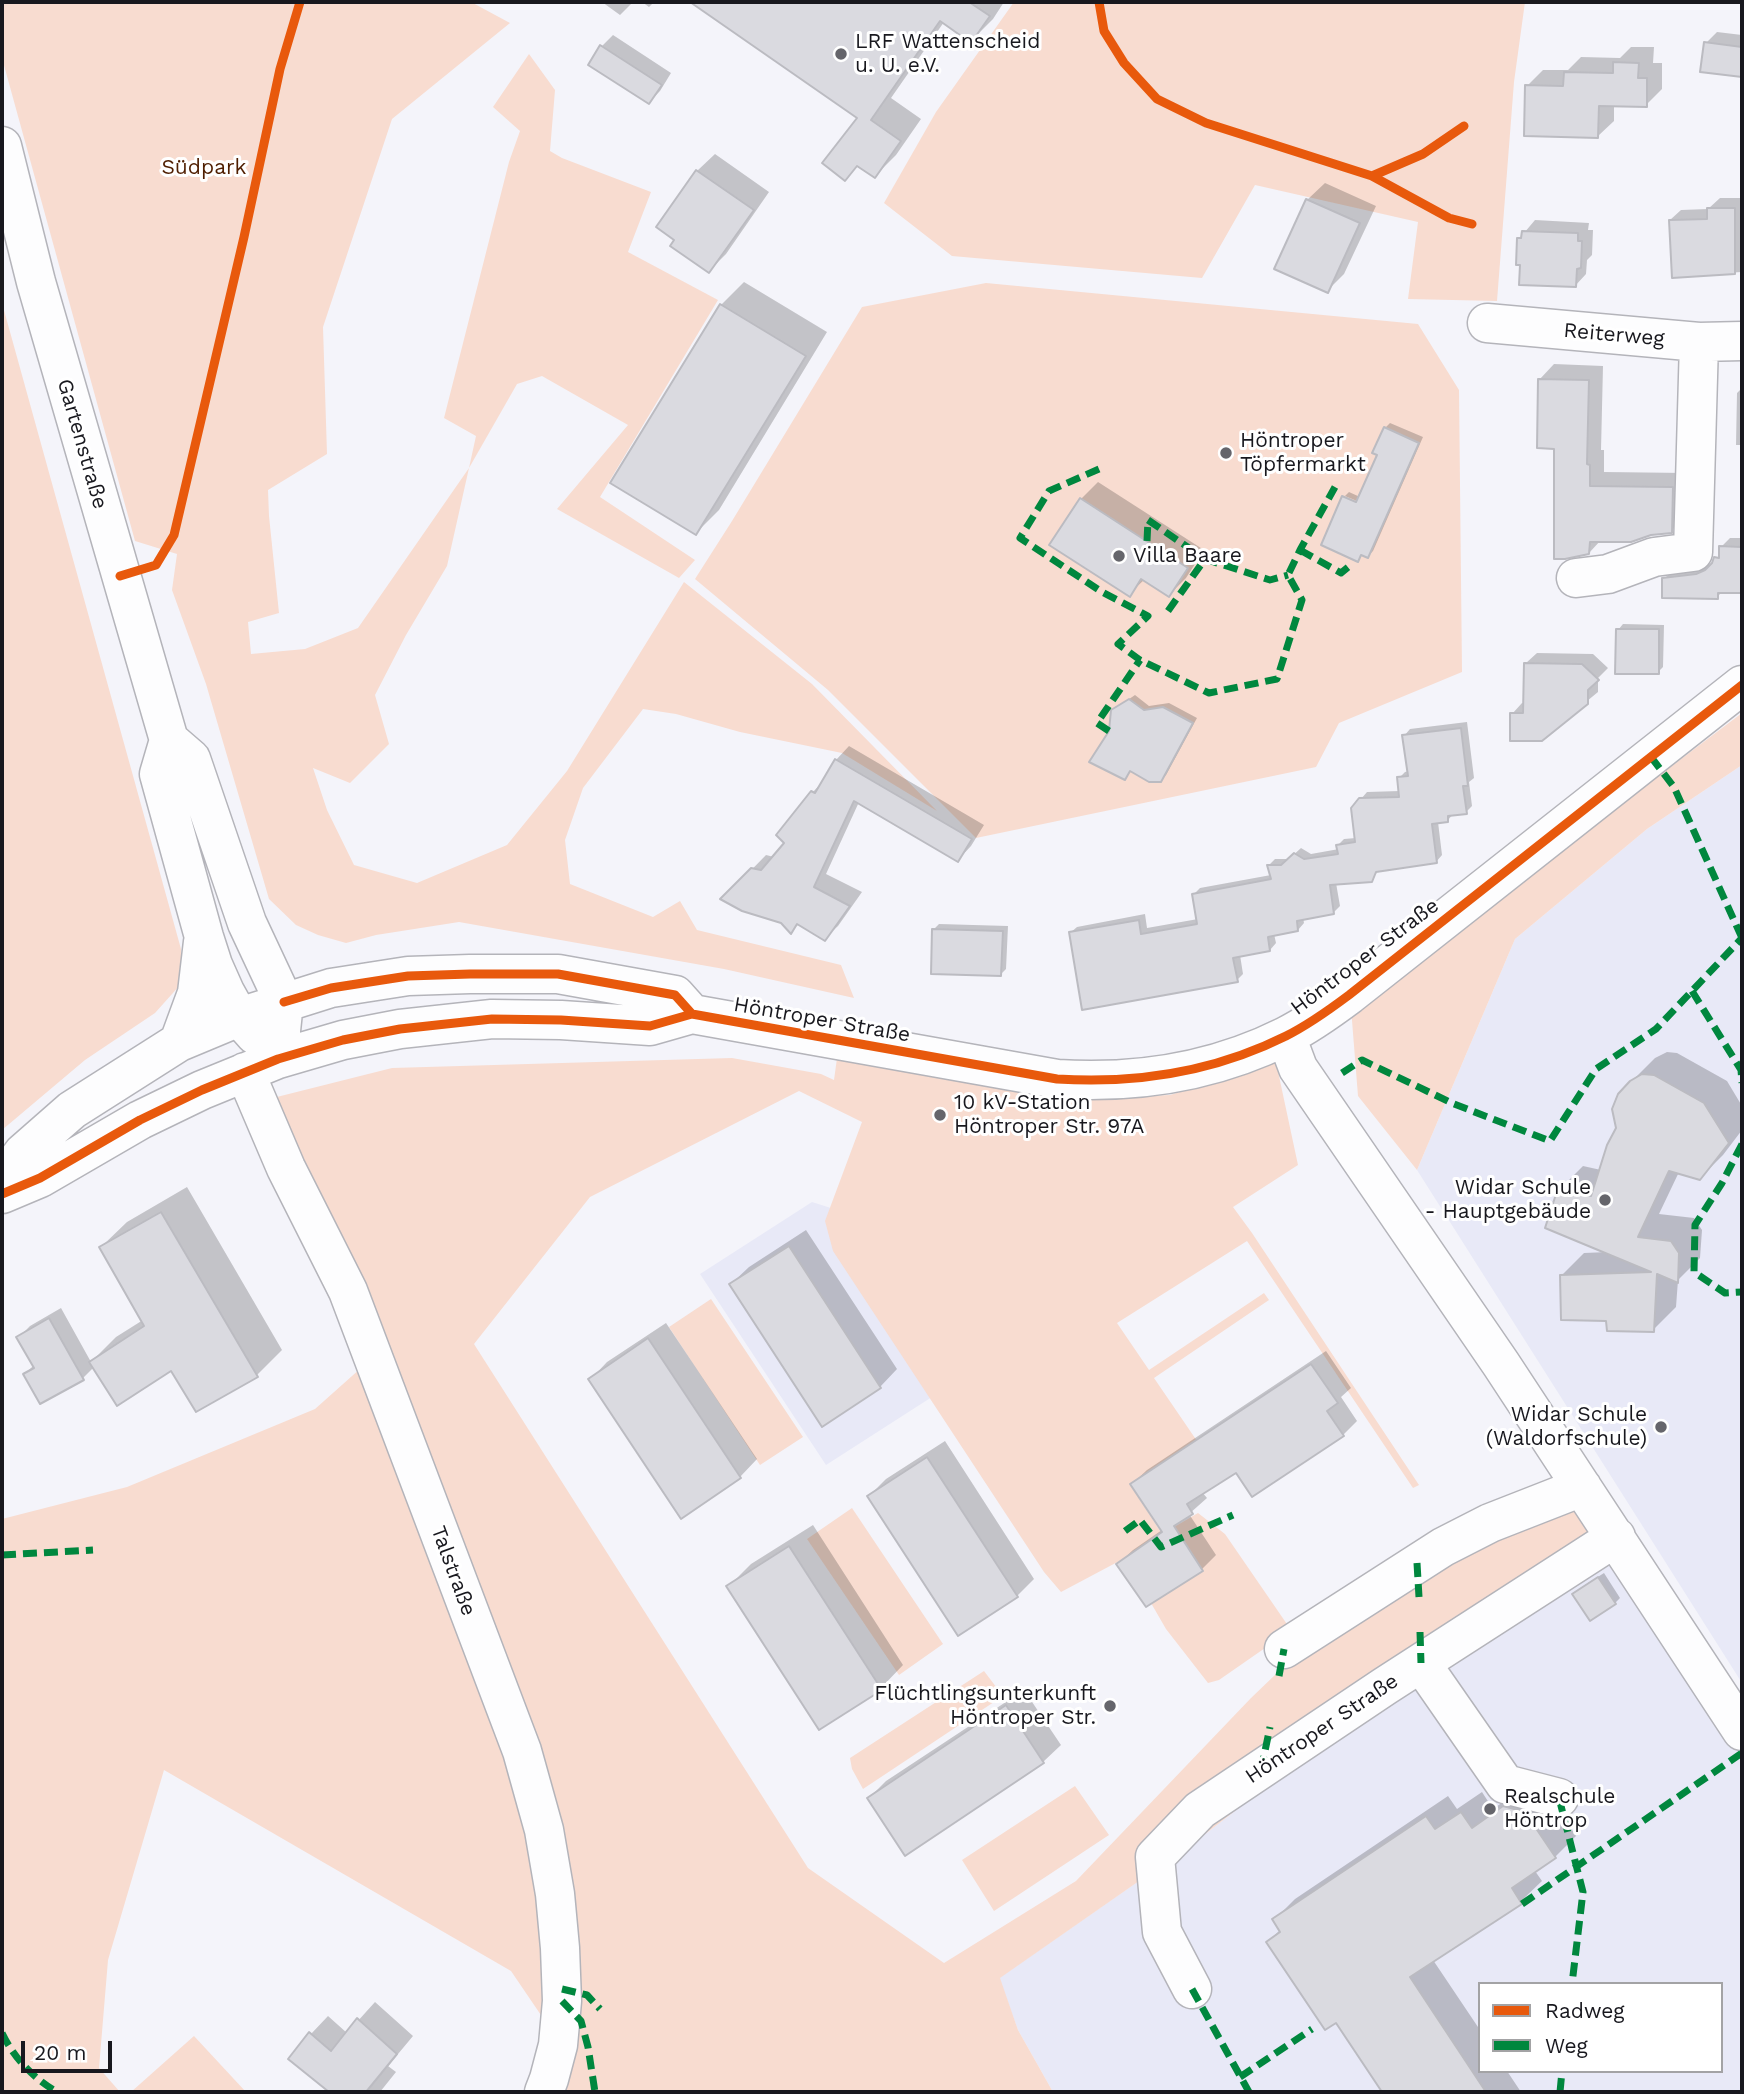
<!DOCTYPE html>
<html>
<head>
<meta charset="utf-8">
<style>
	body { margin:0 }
	#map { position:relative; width:1744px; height:2094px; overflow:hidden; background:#f4f4fa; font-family:"Work Sans",sans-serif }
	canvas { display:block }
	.frame { position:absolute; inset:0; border:4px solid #18181e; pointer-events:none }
	.legend { position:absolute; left:1478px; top:1982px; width:245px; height:91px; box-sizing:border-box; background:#fff; border:2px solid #a3a3a5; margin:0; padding:9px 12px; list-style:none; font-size:21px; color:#18181e }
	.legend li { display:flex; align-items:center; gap:14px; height:35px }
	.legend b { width:35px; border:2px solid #a3a3a5 }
	.scale { position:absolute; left:21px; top:2041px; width:91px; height:32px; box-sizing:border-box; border:4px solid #18181e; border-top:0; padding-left:9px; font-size:21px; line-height:24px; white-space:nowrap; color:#18181e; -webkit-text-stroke:5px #fff; paint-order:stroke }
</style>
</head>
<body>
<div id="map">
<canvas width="1744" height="2094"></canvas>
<div class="frame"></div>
<ul class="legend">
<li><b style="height:9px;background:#e8590c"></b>Radweg</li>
<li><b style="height:9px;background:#00873e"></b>Weg</li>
</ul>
<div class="scale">20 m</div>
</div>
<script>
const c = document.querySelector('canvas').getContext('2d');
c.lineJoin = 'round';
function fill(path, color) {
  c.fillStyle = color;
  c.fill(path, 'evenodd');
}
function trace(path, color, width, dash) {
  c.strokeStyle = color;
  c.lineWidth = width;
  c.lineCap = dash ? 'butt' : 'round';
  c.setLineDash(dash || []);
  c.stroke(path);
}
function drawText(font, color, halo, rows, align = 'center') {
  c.font = font + ' "Work Sans",sans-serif';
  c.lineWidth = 6;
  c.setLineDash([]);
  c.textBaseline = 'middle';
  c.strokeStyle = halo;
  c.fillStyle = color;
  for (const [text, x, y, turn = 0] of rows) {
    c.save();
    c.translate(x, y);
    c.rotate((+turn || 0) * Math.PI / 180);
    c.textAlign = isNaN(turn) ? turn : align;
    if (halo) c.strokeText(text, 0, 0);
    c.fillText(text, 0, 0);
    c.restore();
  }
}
fill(new Path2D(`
	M1742 765V1683L1417 1170 1515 939 1647 829Z
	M812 1202 834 1209 1016 1343 826 1465 700 1274Z
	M1615 1556 1742 1751V2092H1053L1018 2030 999 1978 1195 1842 1280 1776ZM1480 1984H1721V2071H1480Z`), '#e8e9f7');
fill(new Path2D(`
	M2 2H471L510 23 392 119 323 327 327 454 268 490 269 516 279 613 248 622 251 654 305 649 358 628 469 468 476 436 444 418 509 162 520 131 493 107 529 54 555 90 550 151 562 158 651 192 628 252 718 300 600 497 695 560 679 578 557 509 628 425 542 376 517 384 469 468 447 566 406 635 375 695 389 744 350 783 313 768 327 810 354 865 417 883 507 845 567 771 684 582 812 684 937 811 842 753 740 732 676 714 643 709 583 788 565 840 570 884 653 917 680 901 697 930 841 965 854 998 724 969 459 922 376 935 346 943 318 935 296 925 269 899 206 684 172 590 177 554 135 541 2 58Z
	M1014 2H1525L1514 82 1497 301 1408 299 1418 222 1255 185 1202 278 952 256 884 203 936 112Z
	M986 283 1418 324 1459 390 1462 672 1339 723 1316 767 976 838 828 690 695 579 732 521 862 307Z
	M2 303 181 949V984L155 1013 85 1060 2 1130Z
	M1742 713V765L1647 829 1515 939 1417 1170 1358 1096 1351 1008Z
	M838 1051 1126 1097 1170 1095 1276 1062 1298 1165 1233 1207 1252 1233 1419 1485 1413 1488 1247 1241 1117 1323 1149 1370 1264 1293 1269 1300 1154 1378 1210 1460 1130 1484 1162 1534 1198 1513 1225 1534 1291 1630 1219 1680 1208 1683 1166 1629 1125 1558 1061 1592 1044 1572 833 1251 825 1221 862 1122 799 1091 590 1197 474 1344 808 1868 944 1963 1076 1881 1251 1698 1300 1651 1406 1582 1579 1502 1615 1556 1280 1776 1195 1842 1000 1978 1018 2030 1053 2092H530L547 2024 511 1971 164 1770 108 1960 99 2068 120 2092H2V1519L127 1487 315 1409 361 1368 241 1106 392 1068 732 1058 821 1074 834 1080Z
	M711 1299 803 1437 760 1465 669 1327Z
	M852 1508 943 1644 899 1675 807 1539Z
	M984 1671 1003 1696 863 1789 852 1769 850 1758Z
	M1075 1786 1109 1835 994 1911 962 1860Z
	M194 2036 246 2092H131Z`), '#f8dcd0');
fill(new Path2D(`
	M602 2H633L620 15Z
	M642 2H654L649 7Z
	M693 2H1004L993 19 971 41 944 22 891 98 921 119 896 155 875 176 859 118Z
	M1717 32 1742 35V76L1702 71 1706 43Z
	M613 35 671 73 660 91 649 102 602 46Z
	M1631 47H1654L1653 63H1662V89L1646 105 1614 104V121L1598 136 1527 86 1543 70H1568L1581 57 1620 58Z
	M715 154 769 192 726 254 709 271 676 239 697 171Z
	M1325 183 1376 206 1344 274 1327 291 1307 200Z
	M1720 198H1742V272L1674 276 1670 220 1681 210 1708 209Z
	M1535 220 1589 223 1588 230H1593L1592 255 1587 260 1586 274 1575 286 1522 264 1519 239Z
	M744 282 827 332 719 510 696 533 721 305Z
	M1554 364 1603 366 1601 450H1604V472L1687 473 1686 516 1671 531 1601 540 1589 553 1556 447 1539 380Z
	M1742 388V445H1736L1737 393Z
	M1390 423 1423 437 1373 551 1368 556 1363 554 1357 560 1364 504 1345 496 1349 492 1360 497 1379 454 1385 428Z
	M1098 482 1204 550 1186 578 1169 595 1145 579 1129 594 1081 499Z
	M1730 538H1742V592H1722L1717 597 1664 579 1673 570 1706 566 1714 563 1721 552V547Z
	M1623 624 1664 625 1663 667 1658 672 1618 630Z
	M1537 653 1593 654 1608 668 1598 678V692L1541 739 1512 714 1522 703H1525L1526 663Z
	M1135 695 1149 706 1169 703 1197 718 1166 775 1160 780 1132 770 1125 778 1110 732 1113 710Z
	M1467 722 1474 778 1469 782 1472 806 1466 812 1454 813 1448 820 1438 822 1442 855 1436 862 1379 870 1371 880 1336 883 1340 906 1333 913 1303 918 1304 923 1298 930 1274 934 1276 943 1270 950 1240 955 1243 974 1237 980 1070 933 1077 927 1145 914 1147 928 1198 919 1193 895 1200 888 1271 875 1269 865 1275 859H1289L1301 848 1311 854 1339 849 1338 845 1344 839 1356 838 1361 799 1367 792 1400 791 1399 778 1405 772 1409 771 1404 736 1410 729Z
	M849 746 984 825 971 846 958 860 859 802 826 874 862 892 838 926 824 939 800 923 791 931 782 922 723 899 766 855 774 857 786 843 779 835 813 792 825 779 836 760Z
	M939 924 1008 926 1006 969 1001 974 934 929Z
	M1667 1052 1677 1053 1727 1081 1742 1106V1130L1723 1155 1700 1178 1679 1172 1659 1214 1694 1218 1702 1230 1700 1258 1678 1280 1676 1307 1653 1330 1607 1320 1561 1276 1584 1253 1608 1252 1560 1189 1583 1166 1601 1170 1617 1128 1631 1082 1655 1058Z
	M187 1187 282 1350 256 1376 172 1368 94 1367 83 1378 25 1374 34 1365 19 1337 30 1326 61 1308 91 1362 116 1337 143 1320 101 1247 127 1222Z
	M806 1230 897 1369 880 1387 731 1284 749 1267Z
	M666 1323 757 1459 740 1477 681 1516 590 1380 607 1362Z
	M1326 1351 1351 1388 1341 1397 1357 1421 1343 1435 1236 1470 1202 1492 1207 1498 1189 1514 1216 1555 1202 1569 1146 1605 1118 1564 1133 1550 1162 1530 1132 1484 1147 1470Z
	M945 1441 1034 1579 1017 1596 869 1496 886 1479Z
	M813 1525 903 1665 881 1688 729 1586 751 1564Z
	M1604 1573 1620 1598 1615 1603 1579 1589Z
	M1024 1690 1061 1745 1043 1762 905 1853 869 1798 886 1781Z
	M1526 1786 1546 1791 1576 1836 1555 1857 1535 1871 1542 1881 1520 1902 1433 1960 1480 2030V2071H1507L1521 2092H1384L1336 2021 1268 1942 1281 1929 1274 1920 1295 1899 1448 1796 1457 1809 1482 1792 1493 1809Z
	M375 2002 413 2036 388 2066 396 2072 380 2092H332L291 2058 311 2034 328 2016 347 2033Z`), '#0003');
const building = new Path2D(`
	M690 2H969L990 16 971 43 940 21 871 120 901 141 875 178 857 166 845 181 822 163 857 118Z
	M1704 42 1742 47V77L1700 72Z
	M600 45 662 85 649 104 588 65Z
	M1613 62 1639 63 1638 78H1647V107L1599 106 1598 138 1524 136 1525 85 1563 86 1564 72 1613 73Z
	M696 170 754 210 709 273 670 246 674 240 656 227Z
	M1306 199 1360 223 1328 293 1274 269Z
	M1707 208H1735V274L1672 278 1669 220 1707 219Z
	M1522 231 1578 233V241H1582L1581 268 1577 269 1576 287 1519 285 1520 265H1516L1517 238H1521Z
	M720 304 806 356 696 535 610 483Z
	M1538 379 1589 380 1587 464 1590 465V486L1673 487 1672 533 1651 535 1631 542H1590L1589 554 1565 559H1554V449L1537 448Z
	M1384 427 1419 443 1368 558 1361 555 1358 562 1321 545 1342 496 1356 502 1377 455 1372 453Z
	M1080 498 1188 568 1169 597 1141 579 1130 597 1049 545Z
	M1719 546 1742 547V593H1718V599L1662 598V578L1696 574 1705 570 1712 563 1714 557 1719 558Z
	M1616 629H1659V674H1615Z
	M1524 663 1582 664 1599 680 1588 690V704L1542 741H1510V713H1523Z
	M1129 699 1144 710 1163 707 1193 723 1161 782H1149L1130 771 1125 780 1089 762 1109 731 1111 710Z
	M1461 728 1468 786H1463L1467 814 1448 816V822L1432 824 1437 863 1376 872 1372 882 1330 885 1334 914 1297 921 1298 931 1268 937 1270 951 1233 958 1238 982 1082 1010 1069 932 1139 920 1141 934 1197 924 1192 894 1271 879 1267 865H1281L1294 853 1304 859 1338 854 1336 845 1355 842 1351 808 1359 798 1399 797 1397 777 1408 776 1402 735Z
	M835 759 972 839 958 862 854 801 814 887 850 906 825 941 797 924 791 934 781 923 742 911 720 899 751 868 761 870 784 843 776 835 811 791 815 793Z
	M932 929 1003 931 1001 976 931 974Z
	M1642 1074 1654 1075 1704 1103 1729 1143 1700 1180 1669 1171 1638 1237 1671 1241 1679 1253 1678 1283 1657 1274 1654 1332 1607 1331 1606 1321 1561 1320 1560 1275 1651 1272 1545 1228 1558 1188 1591 1196 1607 1145 1616 1128 1612 1109 1618 1094 1630 1081Z
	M161 1212 258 1377 196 1412 171 1371 117 1406 89 1362 144 1326 99 1247Z
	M789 1246 881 1388 822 1427 729 1284Z
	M49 1318 84 1380 40 1404 23 1374 34 1368 16 1337Z
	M648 1338 741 1478 681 1519 588 1379Z
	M1311 1364 1338 1403 1327 1411 1344 1436 1252 1497 1236 1473 1187 1504 1193 1514 1174 1526 1203 1571 1146 1607 1116 1564 1162 1532 1130 1484Z
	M927 1457 1018 1597 958 1636 867 1496Z
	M789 1546 882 1690 819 1730 726 1586Z
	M1598 1577 1616 1604 1590 1621 1572 1594Z
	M1006 1705 1044 1763 905 1856 867 1798Z
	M1503 1806 1525 1812 1556 1858 1512 1888 1522 1904 1410 1977 1486 2092H1382L1336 2023 1325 2030 1266 1942 1280 1932 1272 1919 1426 1816 1435 1829 1461 1812 1472 1828Z
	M357 2018 397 2054 366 2092H329L288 2059 309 2032 331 2051Z`);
fill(building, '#dadae0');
trace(building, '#bbbbc1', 2);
const minor = new Path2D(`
	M2 146 36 282 169 740 191 759 247 923 284 1002 278 1059
	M1487 323 1699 342 1742 341
	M1576 578 1608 574 1654 557 1693 552 1699 342
	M169 740 159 774 204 937 213 965 225 992 239 1017 255 1035
	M1286 1036 1298 1068 1501 1364 1742 1731
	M179 1042 197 993 203 942
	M245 1072 286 1168 348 1291 522 1751 544 1830 555 1894 560 1948 562 2001 558 2045 549 2079 544 2092
	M2 1181 23 1153 72 1110 179 1042 239 1017 331 988 408 976 470 974H558L675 995 692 1014
	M2 1194 40 1178 140 1120 202 1090 278 1059 343 1040 400 1029 492 1019 561 1020 650 1026 692 1014 1057 1079C1136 1084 1214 1072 1286 1036 1308 1025 1329 1010 1349 995L1742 685
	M1284 1649 1443 1547 1490 1523 1582 1487
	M1421 1663 1505 1784 1559 1798
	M1192 1989 1162 1932 1155 1857 1200 1810 1385 1686 1616 1537`);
trace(minor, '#b4b4ba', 41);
trace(minor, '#fdfdfe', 38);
trace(new Path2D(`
	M1099 469 1049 491 1020 538 1102 592 1148 616 1118 644 1140 660 1209 693 1277 679 1302 600 1288 575 1300 550 1335 487
	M1148 520 1205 559
	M1147 541 1148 520
	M1300 550 1341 573 1352 564
	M1168 611 1205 559 1270 580 1288 575
	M1109 731 1097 723 1140 660
	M1651 757 1674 787 1742 938
	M1692 991 1741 1070 1742 1083
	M1342 1073 1362 1060 1454 1104 1550 1141 1596 1069 1656 1029 1742 938
	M1742 1144 1722 1183 1695 1225 1694 1272 1725 1293 1742 1292
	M1125 1531 1140 1520 1161 1547 1233 1515
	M2 1555 93 1550
	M1417 1563 1419 1597
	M1420 1632 1421 1663
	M1279 1676 1284 1649
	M1261 1770 1270 1727
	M1559 1798 1583 1892 1572 1984
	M1522 1904 1742 1753
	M562 1989 587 1995 600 2009
	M1192 1989 1249 2092
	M562 2001 581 2021 588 2047 595 2092
	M2 2033C14 2058 33 2078 57 2092
	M1240 2077 1312 2029
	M1560 2092 1562 2071`), '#00873e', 7, [14, 7]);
trace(new Path2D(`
	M1099 2 1104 31 1124 63 1157 99 1206 123 1372 176 1449 218 1472 224
	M1372 176 1423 154 1464 126
	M120 576 156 565 174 535 244 237 280 69 300 2
	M284 1002 331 988 408 976 470 974H558L675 995 692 1014
	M2 1194 40 1178 140 1120 202 1090 278 1059 343 1040 400 1029 492 1019 561 1020 650 1026 692 1014 1057 1079C1136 1084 1214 1072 1286 1036 1308 1025 1329 1010 1349 995L1742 685`), '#e8590c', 9);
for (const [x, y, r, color] of [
	[841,54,7,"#65656b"],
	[1226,453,7,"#65656b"],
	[1119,556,7,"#65656b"],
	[940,1115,7,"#65656b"],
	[1605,1200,7,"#65656b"],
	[1661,1427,7,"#65656b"],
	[1110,1706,7,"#65656b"],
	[1490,1809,7,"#65656b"]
]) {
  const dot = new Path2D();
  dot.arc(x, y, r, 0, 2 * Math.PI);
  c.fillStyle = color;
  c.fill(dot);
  trace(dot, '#fff', 2.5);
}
drawText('21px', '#18181e', '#fff', [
	["LRF Wattenscheid",855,42],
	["u. U. e.V.",855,66],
	["Höntroper",1240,441],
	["Töpfermarkt",1240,465],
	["Villa Baare",1133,556],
	["10 kV-Station",954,1103],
	["Höntroper Str. 97A",954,1127],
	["Widar Schule",1591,1188,"right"],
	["- Hauptgebäude",1591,1212,"right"],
	["Widar Schule",1647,1415,"right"],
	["(Waldorfschule)",1647,1439,"right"],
	["Flüchtlingsunterkunft",1096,1694,"right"],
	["Höntroper Str.",1096,1718,"right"],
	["Realschule",1504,1797],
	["Höntrop",1504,1821]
], 'left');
drawText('21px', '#4f1e00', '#fff', [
	["Südpark",204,168]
]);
drawText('21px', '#18181e', '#fff', [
	["Reiterweg",1614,335,5],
	["Gartenstraße",82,444,74],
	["Höntroper Straße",1365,957,-37],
	["Höntroper Straße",822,1020,10],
	["Talstraße",453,1571,70],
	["Höntroper Straße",1322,1729,-34]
]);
</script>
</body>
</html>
